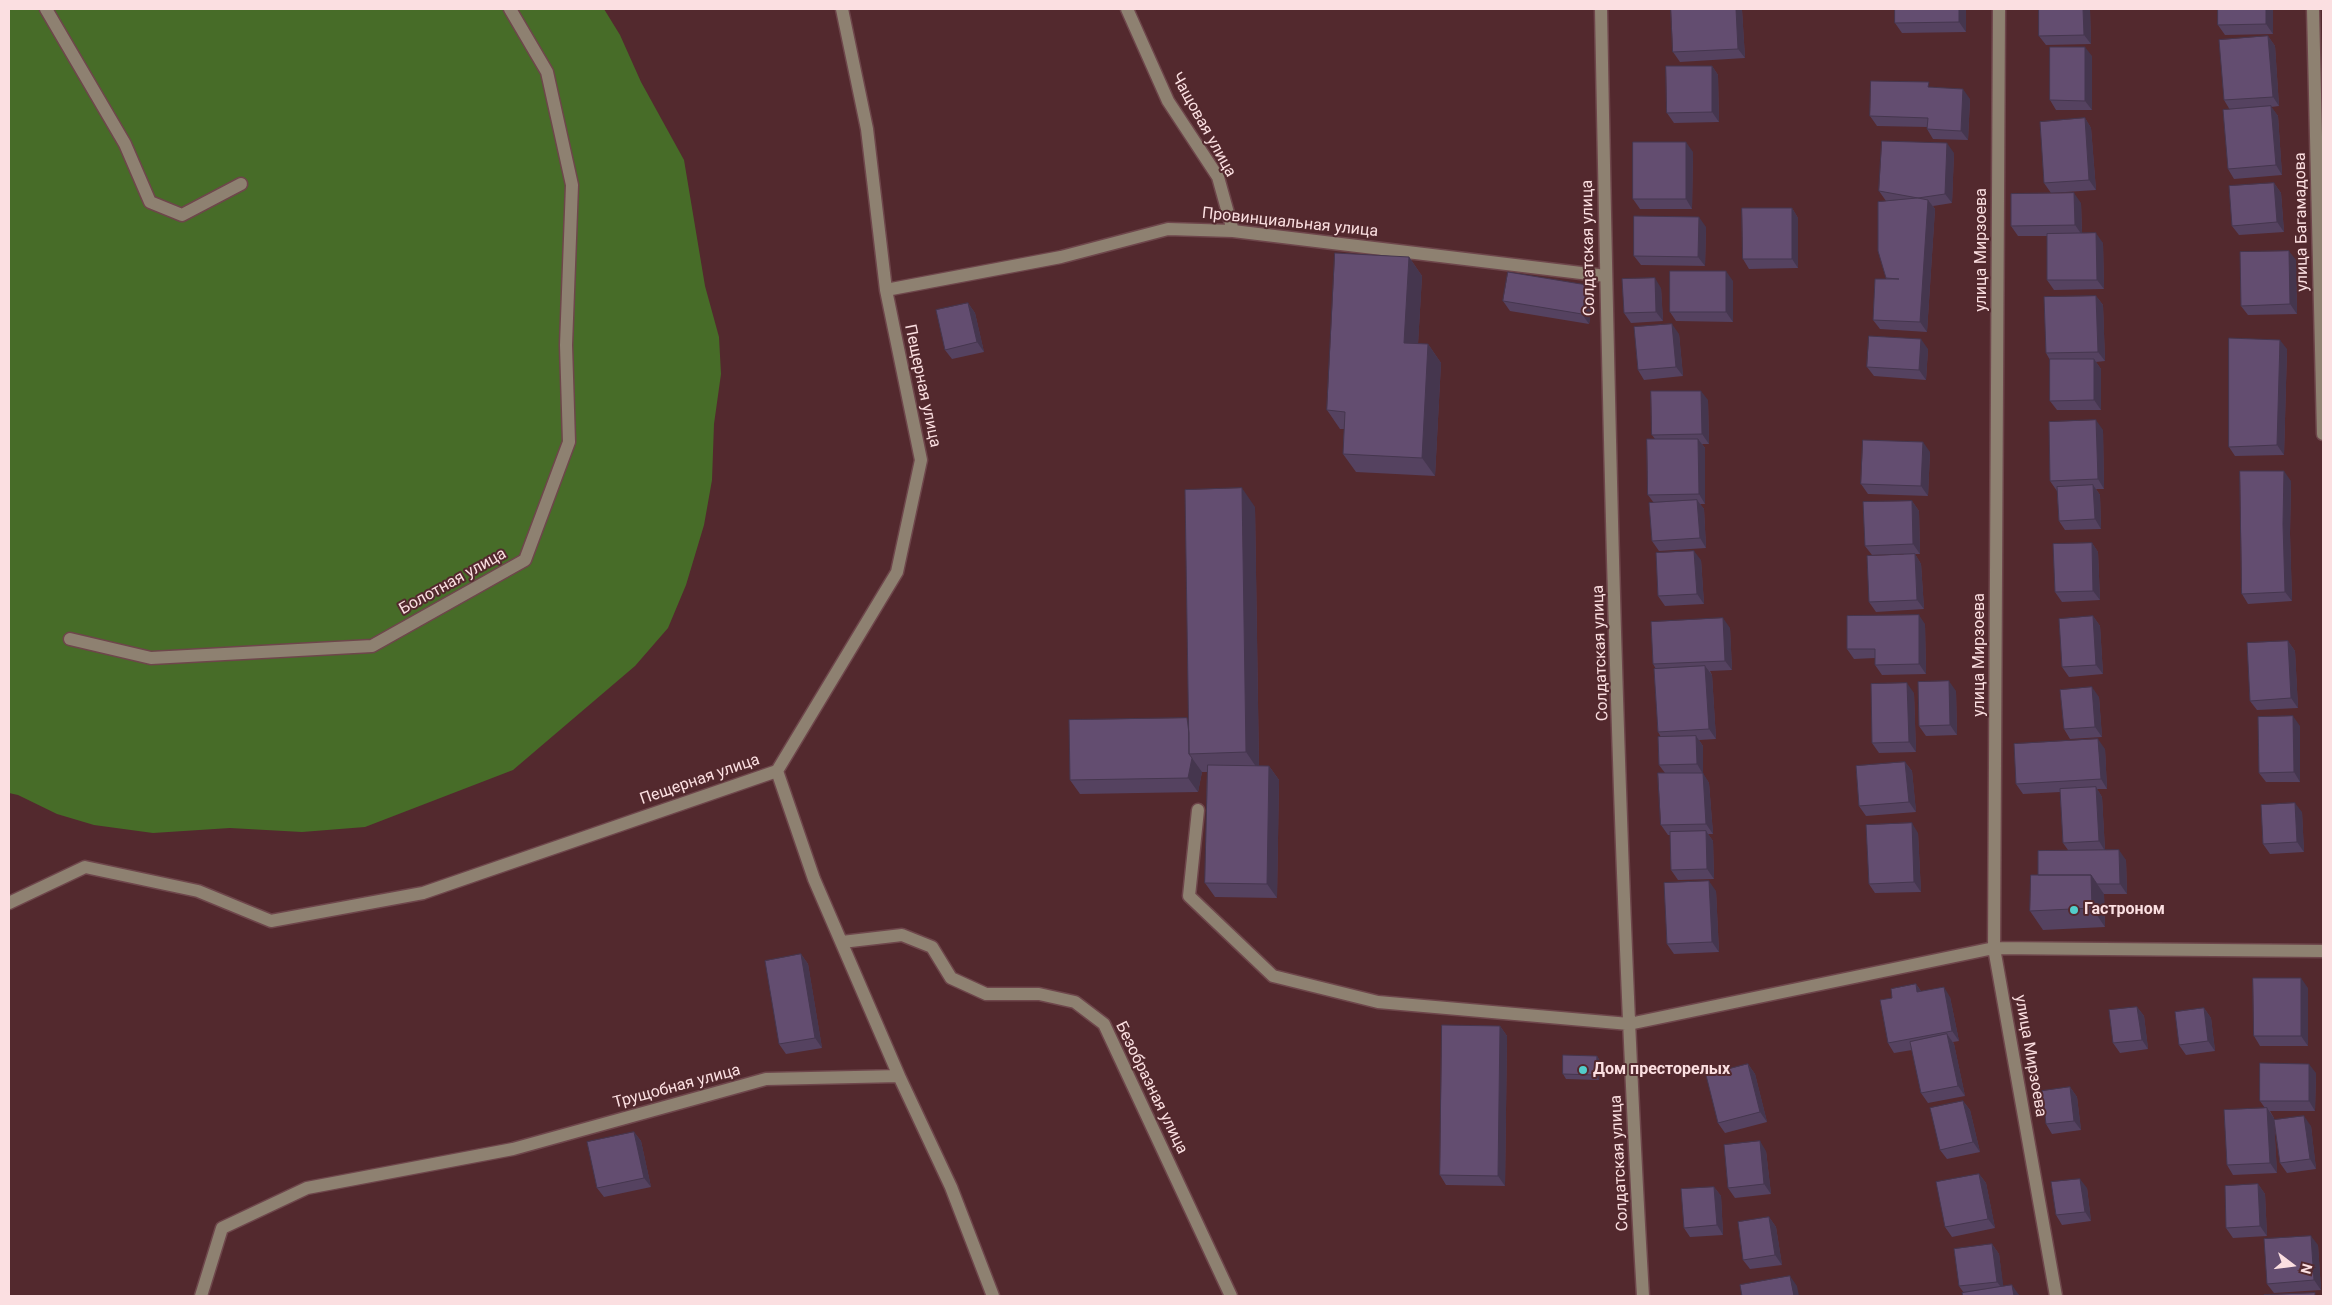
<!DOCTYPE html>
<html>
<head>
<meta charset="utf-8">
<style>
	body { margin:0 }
	#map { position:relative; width:2332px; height:1305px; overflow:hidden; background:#53292e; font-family:Roboto,sans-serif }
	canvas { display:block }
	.frame { position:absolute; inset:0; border:10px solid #fbdfe1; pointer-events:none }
	.north { position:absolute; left:2267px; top:1240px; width:50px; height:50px; -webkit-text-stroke:4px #53292e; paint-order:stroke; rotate:105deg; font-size:14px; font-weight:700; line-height:20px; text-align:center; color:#fbdfe1 }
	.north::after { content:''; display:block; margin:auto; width:18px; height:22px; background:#fbdfe1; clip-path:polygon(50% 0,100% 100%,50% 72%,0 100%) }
</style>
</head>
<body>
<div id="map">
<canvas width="2332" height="1305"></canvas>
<div class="frame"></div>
<div class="north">N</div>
</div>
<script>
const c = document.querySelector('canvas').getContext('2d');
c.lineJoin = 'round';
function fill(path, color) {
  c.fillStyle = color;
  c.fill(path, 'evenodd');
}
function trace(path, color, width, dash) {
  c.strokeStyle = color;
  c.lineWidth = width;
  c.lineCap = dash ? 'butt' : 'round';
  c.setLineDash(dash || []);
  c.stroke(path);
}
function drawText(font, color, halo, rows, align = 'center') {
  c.font = font + ' Roboto,sans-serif';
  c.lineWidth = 4;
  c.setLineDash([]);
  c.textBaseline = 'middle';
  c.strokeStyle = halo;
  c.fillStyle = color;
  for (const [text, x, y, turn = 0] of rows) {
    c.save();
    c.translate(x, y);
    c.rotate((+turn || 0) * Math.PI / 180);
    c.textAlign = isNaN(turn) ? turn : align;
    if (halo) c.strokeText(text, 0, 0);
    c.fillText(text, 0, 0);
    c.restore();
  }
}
fill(new Path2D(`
	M9 9H604L620 35 641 82 684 160 705 286 719 337 721 374 714 424 712 480 704 525 686 585 668 628 635 666 513 770 365 827 302 832 230 828 153 833 94 825 57 814 18 795 9 793Z`), '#476c28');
const minor = new Path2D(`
	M46 9 125 144 150 202 182 215 241 184
	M1127 9 1168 101 1218 177 1233 231
	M1601 9C1609 438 1618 868 1643 1296
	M1999 9 1994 948 2056 1296
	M2313 9 2323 434
	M886 290 1061 257 1168 229 1233 231 1606 276
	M70 639 151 658 372 646 525 560 569 442 566 345 572 185 547 72 510 9
	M1198 810 1189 896 1273 976 1378 1002 1629 1024 1994 948 2323 951
	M9 903 85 867 198 891 271 921 423 893 777 771 897 572 921 460 886 290 867 129 842 9
	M842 942 902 935 932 947 951 978 986 994H1039L1075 1002 1104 1024 1231 1296
	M899 1076 951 1187 993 1296
	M201 1296 222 1228 307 1188 513 1149 766 1079 899 1076 814 879 777 771`);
trace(minor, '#6e464b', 15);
trace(minor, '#8e8171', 12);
fill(new Path2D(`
	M1895 9H1966V32L1902 33 1895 23Z
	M2039 9H2090L2091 44 2046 45 2039 36Z
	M2273 9V34L2225 35 2218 25Z
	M1742 10 1745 58 1680 62 1673 52Z
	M2268 36 2275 46 2279 106 2271 107 2278 116 2282 175 2234 179 2228 169 2230 110 2224 100Z
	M2092 56V110H2056L2050 100Z
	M1712 66 1718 75 1719 122 1674 123 1667 113Z
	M1932 87 1970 99 1968 140 1933 139 1927 129V127L1877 126 1870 116Z
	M2085 118 2091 128 2096 190 2051 193 2044 183Z
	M1693 152 1692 209H1640L1633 199Z
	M1954 153 1952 203 1933 206 1935 209 1927 332 1880 329 1873 320 1886 279V201L1879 191Z
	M2274 183 2281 193 2284 232 2239 235 2232 226Z
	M2081 203 2082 233 2103 243 2104 289 2054 290 2047 280V236H2018L2011 226Z
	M1792 208 1798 218V268L1749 269 1743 259Z
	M1706 227 1705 266 1641 265 1634 256Z
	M1409 257 1422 276 1418 344H1428L1441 363 1435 476 1356 472 1343 454 1344 429H1340L1327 410Z
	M2296 260 2297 314 2248 315 2241 306Z
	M1733 281V322L1676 321 1670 312Z
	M1587 285 1594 295 1589 324 1510 311 1503 301Z
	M1661 288 1663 321 1631 323 1624 313Z
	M2096 296 2103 305 2105 361 2096 362 2101 369V410H2057L2050 401V360L2046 353Z
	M968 303 975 313 984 352 952 359 945 350Z
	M1679 334 1683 376 1644 380 1638 370Z
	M1928 349 1926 380 1874 376 1867 367Z
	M2287 349 2284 455 2235 456 2229 447Z
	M1708 400 1709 444H1702L1705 448V504H1700L1704 509 1706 548 1659 551 1652 541 1654 503 1648 495 1655 439 1652 435Z
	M2103 430 2104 489H2096L2100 495 2101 529 2065 530 2059 521 2057 491 2050 481Z
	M1930 452 1928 496 1868 494 1861 484Z
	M2291 481 2290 534 2292 601 2248 604 2242 594Z
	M1912 501 1919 511 1920 554H1915L1921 564 1924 609 1876 612 1869 602 1904 554 1872 555 1865 546Z
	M1255 507 1259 766H1269L1279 780 1277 898 1215 897 1205 883 1207 772H1202L1198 792 1080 794 1070 780 1189 721Z
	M2092 543 2098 552 2100 600 2062 602 2055 592Z
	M1701 560 1704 604 1665 606 1658 596Z
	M2093 616 2100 626 2103 674 2069 677 2062 667Z
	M1925 624 1926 674 1882 675 1875 665V658L1854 659 1847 649Z
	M1730 628 1732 670 1710 671 1712 675 1716 739 1699 740 1703 746V774L1709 783 1713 834H1708L1713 841 1714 879 1678 880 1671 870 1670 835H1668L1661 825 1665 773 1659 765 1661 737 1658 732 1656 669 1653 664Z
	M2288 641 2295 651 2298 708 2257 710 2250 701Z
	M1956 691 1957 735 1926 736 1919 726Z
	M1914 693 1916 752 1879 753 1872 743Z
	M2099 697 2102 737 2070 739 2064 729Z
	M2300 726V782H2266L2259 773Z
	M2105 749 2107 789H2097L2102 797 2105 850 2126 860 2127 894H2104L2105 927 2043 930 2030 911 2038 875 2068 850 2063 843 2060 792 2023 794 2016 784Z
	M1905 762 1912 771 1916 812 1866 816 1859 806Z
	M2302 812 2304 852 2270 854 2263 844Z
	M1918 833 1921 892 1875 893 1869 884Z
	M1716 891 1719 952 1674 954 1667 944Z
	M801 954 808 964 822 1048 786 1054 779 1044Z
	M1916 984 1921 991 1950 997 1959 1041 1953 1042 1954 1044 1965 1096 1928 1103 1921 1093 1912 1050 1894 1053 1888 1043 1892 998Z
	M2308 988V1046H2260L2254 1036Z
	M2137 1007 2144 1016 2148 1049 2120 1053 2113 1043Z
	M2204 1008 2211 1018 2215 1051 2186 1055 2179 1045Z
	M1500 1026 1507 1036 1505 1186 1446 1185 1440 1175Z
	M1597 1056 1600 1061 1599 1080 1566 1079 1563 1074Z
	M1748 1064 1755 1074 1767 1122 1725 1133 1718 1123Z
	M2316 1073 2315 1111H2270L2274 1118V1120L2311 1126 2316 1169 2287 1173 2280 1163 2274 1123 2277 1173 2233 1175 2227 1165 2265 1108 2260 1101Z
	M2070 1087 2077 1097 2081 1130 2052 1134 2046 1124Z
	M1963 1101 1970 1110 1980 1152 1947 1159 1940 1150Z
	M634 1132 641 1141 651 1187 604 1197 597 1188Z
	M1766 1151 1771 1194 1735 1198 1728 1188Z
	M1979 1174 1986 1183 1995 1228 1952 1237 1945 1227Z
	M2258 1184 2265 1194 2267 1236 2233 1238 2226 1228Z
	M1714 1187 1721 1196 1723 1235 1690 1237 1684 1228Z
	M2087 1188 2091 1221 2062 1225 2056 1215Z
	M1769 1217 1776 1227 1782 1265 1750 1269 1743 1260Z
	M1992 1244 1999 1254 2003 1287 2019 1295V1296H1963L1964 1293 1959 1286Z
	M2318 1245 2321 1290 2274 1293 2267 1284Z`), '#554260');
fill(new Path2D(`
	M1736 9H1741L1742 10 1745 58 1738 49Z
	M1959 9H1966V32L1959 22Z
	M2083 9H2090L2091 44 2084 35Z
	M2266 9H2273V34L2266 24Z
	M2268 36 2275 46 2279 106 2273 97Z
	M2085 47 2092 56V110L2085 101Z
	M1712 66 1718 75 1719 122 1712 112Z
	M1963 89 1970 99 1968 140 1961 131Z
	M2271 106 2278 116 2282 175 2276 165Z
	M2085 118 2091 128 2096 190 2089 180Z
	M1686 142 1693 152 1692 209 1686 199Z
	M1947 143 1954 153 1952 203 1945 194Z
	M2274 183 2281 193 2284 232 2277 222Z
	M2074 193 2081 203 2082 235 2075 225Z
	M1928 200 1935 209 1927 332 1920 322Z
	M1792 208 1798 218V268L1792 259Z
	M1699 217 1706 227 1705 266 1698 257Z
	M2096 233 2103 243 2104 289 2097 280Z
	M2289 251 2296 260 2297 314 2290 304Z
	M1409 257 1422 276 1417 361 1404 343Z
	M1726 271 1733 281V322L1726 312Z
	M1655 278 1661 288 1663 321 1656 312Z
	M1587 285 1594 295 1589 324 1582 314Z
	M2096 296 2103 305 2105 361 2098 352Z
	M968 303 975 313 984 352 977 342Z
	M1672 324 1679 334 1683 376 1676 367Z
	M1921 339 1928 349 1926 380 1919 370Z
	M2280 340 2287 349 2284 455 2277 445Z
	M1428 344 1441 363 1435 476 1422 458Z
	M2094 359 2101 369V410L2094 400Z
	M1701 391 1708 400 1709 444 1702 434Z
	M2096 420 2103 430 2104 489 2098 479Z
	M1698 439 1705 448V504L1699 494Z
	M1923 442 1930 452 1928 496 1921 486Z
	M2284 471 2291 481 2290 534 2292 601 2285 592 2283 524Z
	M2093 485 2100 495 2101 529 2095 519Z
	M1242 488 1255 507 1259 771 1246 752Z
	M1697 500 1704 509 1706 548 1700 538Z
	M1912 501 1919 511 1920 554 1913 544Z
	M2092 543 2098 552 2100 600 2093 591Z
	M1694 551 1701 560 1704 604 1697 594Z
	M1915 554 1921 564 1924 609 1917 600Z
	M1919 615 1925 624 1926 674 1919 664Z
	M2093 616 2100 626 2103 674 2096 665Z
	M1723 618 1730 628 1732 670 1725 661Z
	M2288 641 2295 651 2298 708 2291 698Z
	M1705 666 1712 675 1716 739 1709 729Z
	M1949 681 1956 691 1957 735 1950 725Z
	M1907 683 1914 693 1916 752 1909 742Z
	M2092 687 2099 697 2102 737 2095 727Z
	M2293 716 2300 726V782L2294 772Z
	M1696 736 1703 746V774L1697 764Z
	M2098 739 2105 749 2107 789 2101 779Z
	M1192 758 1202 772 1198 792 1188 778Z
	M1905 762 1912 771 1916 812 1909 802Z
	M1269 766 1279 780 1277 898 1267 884Z
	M1703 773 1709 783 1713 834 1706 824Z
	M2096 787 2102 797 2105 851 2099 841Z
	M2295 803 2302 812 2304 852 2297 842Z
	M1912 823 1918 833 1921 892 1914 882Z
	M1706 831 1713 841 1714 879 1707 869Z
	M2119 850 2126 860 2127 894 2120 884Z
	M2091 875 2104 894 2105 927 2092 908Z
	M1709 881 1716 891 1719 952 1712 942Z
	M801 954 808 964 822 1048 815 1038Z
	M2301 978 2308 988V1046L2301 1036Z
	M1916 984 1923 994 1917 992Z
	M1944 987 1950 997 1959 1041 1952 1031Z
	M2137 1007 2144 1016 2148 1049 2142 1040Z
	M2204 1008 2211 1018 2215 1051 2208 1041Z
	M1500 1026 1507 1036 1505 1186 1498 1176Z
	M1947 1034 1954 1044 1965 1096 1958 1086Z
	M1597 1056 1600 1061 1599 1080 1596 1075Z
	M1748 1064 1755 1074 1767 1122 1760 1112Z
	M2309 1064 2316 1073 2315 1111 2309 1101Z
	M2070 1087 2077 1097 2081 1130 2074 1121Z
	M1963 1101 1970 1110 1980 1152 1973 1142Z
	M2267 1108 2274 1118 2277 1173 2270 1163Z
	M2304 1116 2311 1126 2316 1169 2310 1159Z
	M634 1132 641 1141 651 1187 644 1178Z
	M1760 1141 1766 1151 1771 1194 1764 1184Z
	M1979 1174 1986 1183 1995 1228 1988 1219Z
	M2080 1179 2087 1188 2091 1221 2085 1212Z
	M2258 1184 2265 1194 2267 1236 2260 1226Z
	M1714 1187 1721 1196 1723 1235 1717 1225Z
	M1769 1217 1776 1227 1782 1265 1775 1255Z
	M2311 1236 2318 1245 2321 1290 2314 1280Z
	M1992 1244 1999 1254 2004 1291 1997 1282Z
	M1790 1276 1797 1286 1799 1296H1794Z
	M2012 1285 2019 1295V1296H2014Z`), '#45364e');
const building = new Path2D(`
	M1671 9H1736L1738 49 1673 52Z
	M1895 9H1959V22L1895 23Z
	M2039 9H2083L2084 35 2039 36Z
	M2218 9H2266V24L2218 25Z
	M2268 36 2273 97 2224 100 2219 40Z
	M2050 47H2085V101L2050 100Z
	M1666 66H1712V112L1667 113Z
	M1871 81 1929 82 1928 87 1963 89 1961 131 1927 129 1928 118 1870 116Z
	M2271 106 2276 165 2228 169 2223 110Z
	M2085 118 2089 180 2044 183 2040 122Z
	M1882 141 1947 143 1945 194 1918 198 1879 191Z
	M1633 142H1686V199H1633Z
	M2274 183 2277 222 2232 226 2229 186Z
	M2074 193 2075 225 2011 226V194Z
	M1918 198 1928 200 1920 322 1873 320 1875 279H1899L1886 278 1878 251V202Z
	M1742 208H1792V259H1743Z
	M1634 216 1699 217 1698 257 1634 256Z
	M2096 233 2097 280H2047V234Z
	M2289 251 2290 304 2241 306 2240 252Z
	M1335 253 1409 257 1404 343 1428 344 1422 458 1343 454 1345 412 1327 410Z
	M1670 271H1726V312H1670Z
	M1508 272 1587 285 1582 314 1503 301Z
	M1655 278 1656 312 1624 313 1622 279Z
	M2096 296 2098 352 2046 353 2044 297Z
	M968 303 977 342 945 350 936 310Z
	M1672 324 1676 367 1638 370 1634 327Z
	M1869 336 1921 339 1919 370 1867 367Z
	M2229 338 2280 340 2277 445 2229 447Z
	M2050 359H2094V400L2050 401Z
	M1651 391H1701L1702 434 1652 435Z
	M2096 420 2098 479 2050 481 2049 422Z
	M1647 439H1698L1699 494 1648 495Z
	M1863 440 1923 442 1921 486 1861 484Z
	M2240 471H2284L2283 524 2285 592 2242 594Z
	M2093 485 2095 519 2059 521 2057 487Z
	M1242 488 1246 752 1189 754 1185 490Z
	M1697 500 1700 538 1652 541 1649 503Z
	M1912 501 1913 544 1865 546 1863 502Z
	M2092 543 2093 591 2055 592 2053 544Z
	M1694 551 1697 594 1658 596 1656 553Z
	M1915 554 1917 600 1869 602 1867 556Z
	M1919 615V664L1875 665V649H1847V616Z
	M2093 616 2096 665 2062 667 2059 619Z
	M1723 618 1725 661 1653 664 1651 622Z
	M2288 641 2291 698 2250 701 2247 643Z
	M1705 666 1709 729 1658 732 1654 669Z
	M1949 681 1950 725 1919 726 1918 682Z
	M1907 683 1909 742 1872 743 1871 684Z
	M2092 687 2095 727 2064 729 2060 690Z
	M2293 716 2294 772 2259 773 2258 717Z
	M1187 718 1189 733V754L1192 758 1188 778 1070 780 1069 720Z
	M1696 736 1697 764 1659 765 1658 737Z
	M2098 739 2101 779 2016 784 2014 744Z
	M1905 762 1909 802 1859 806 1856 766Z
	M1208 765 1269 766 1267 884 1205 883Z
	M1658 773H1703L1706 824 1661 825Z
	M2096 787 2099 841 2063 843 2060 789Z
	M2295 803 2297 842 2263 844 2261 805Z
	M1912 823 1914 882 1869 884 1866 825Z
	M1706 831 1707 869 1671 870 1670 832Z
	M2119 850 2120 884H2097L2091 875H2038V851Z
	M2031 875H2091L2092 908 2030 911Z
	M1709 881 1712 942 1667 944 1664 883Z
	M801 954 815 1038 779 1044 765 961Z
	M2253 978H2301V1036H2254Z
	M1916 984 1917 992 1944 987 1952 1031 1888 1043 1880 1000 1892 998 1891 989Z
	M2137 1007 2142 1040 2113 1043 2109 1010Z
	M2204 1008 2208 1041 2179 1045 2175 1012Z
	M1442 1025 1500 1026 1498 1176 1440 1175Z
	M1947 1034 1958 1086 1921 1093 1910 1042Z
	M1563 1055 1597 1056 1596 1075 1563 1074Z
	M2260 1063 2309 1064V1101H2260Z
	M1748 1064 1760 1112 1718 1123 1706 1075Z
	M2070 1087 2074 1121 2046 1124 2042 1091Z
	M1963 1101 1973 1142 1940 1150 1930 1108Z
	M2267 1108 2270 1163 2227 1165 2224 1110Z
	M2304 1116 2310 1159 2280 1163 2274 1120Z
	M634 1132 644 1178 597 1188 587 1142Z
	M1760 1141 1764 1184 1728 1188 1724 1145Z
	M1979 1174 1988 1219 1945 1227 1936 1182Z
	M2080 1179 2085 1212 2056 1215 2051 1182Z
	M2258 1184 2260 1226 2226 1228 2225 1186Z
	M1714 1187 1717 1225 1684 1228 1681 1189Z
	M1769 1217 1775 1255 1743 1260 1738 1222Z
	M2311 1236 2314 1280 2267 1284 2264 1239Z
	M1992 1244 1997 1282 1959 1286 1954 1249Z
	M1790 1276 1794 1296H1742L1740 1285Z
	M2012 1285 2014 1296H1963L1962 1293Z
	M2315 1293V1296H2264V1295Z`);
fill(building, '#634d70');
trace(building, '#45364e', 1);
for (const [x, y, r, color] of [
	[2074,910,5,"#53cdca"],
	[1583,1070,5,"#53cdca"]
]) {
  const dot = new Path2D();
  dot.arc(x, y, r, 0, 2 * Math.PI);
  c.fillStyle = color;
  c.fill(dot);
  trace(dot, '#53292e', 2);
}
drawText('16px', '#fbdfe1', '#53292e', [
	["Чащовая улица",1203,125,61],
	["улица Багамадова",2302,222,-91],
	["Провинциальная улица",1290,223,6],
	["Солдатская улица",1589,248,-91],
	["улица Мирзоева",1982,250,-90],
	["Пещерная улица",922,386,78],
	["Болотная улица",453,582,-29],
	["Солдатская улица",1601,653,-92],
	["улица Мирзоева",1980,655,-90],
	["Пещерная улица",700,780,-19],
	["улица Мирзоева",2030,1056,80],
	["Трущобная улица",677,1087,-15],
	["Безобразная улица",1151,1088,64],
	["Солдатская улица",1620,1163,-93]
]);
drawText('bold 16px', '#fbdfe1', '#53292e', [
	["Гастроном",2084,910],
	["Дом престорелых",1593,1070]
], 'left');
</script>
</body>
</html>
